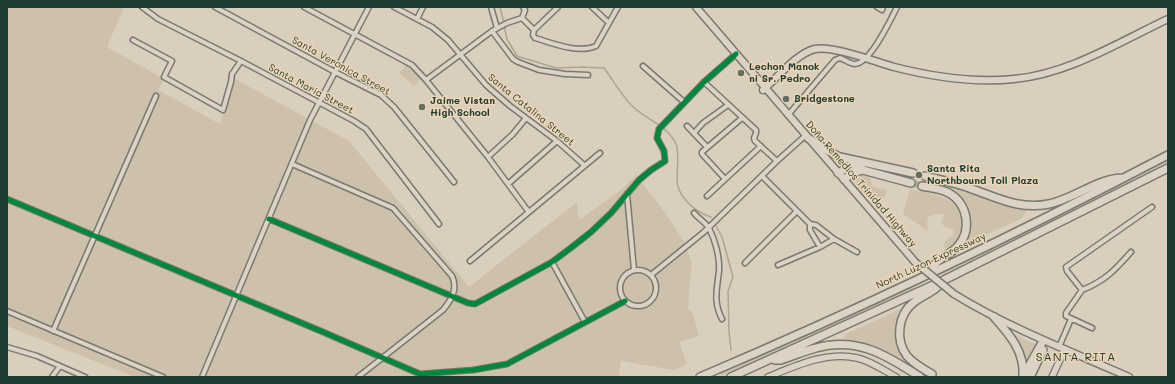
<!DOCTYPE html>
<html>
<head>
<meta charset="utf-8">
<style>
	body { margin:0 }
	#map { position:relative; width:1175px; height:384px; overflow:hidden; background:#dacebd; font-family:Mali,sans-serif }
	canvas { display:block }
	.frame { position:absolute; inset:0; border:8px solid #1f3d34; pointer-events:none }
</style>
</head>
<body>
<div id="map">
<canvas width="1175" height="384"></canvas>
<div class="frame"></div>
</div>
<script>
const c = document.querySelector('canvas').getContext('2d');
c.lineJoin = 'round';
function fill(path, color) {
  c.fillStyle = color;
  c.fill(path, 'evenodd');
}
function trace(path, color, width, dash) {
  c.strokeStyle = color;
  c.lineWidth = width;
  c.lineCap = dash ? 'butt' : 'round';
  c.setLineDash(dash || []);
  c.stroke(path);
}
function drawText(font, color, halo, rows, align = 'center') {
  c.font = font + ' Mali,sans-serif';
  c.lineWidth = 3;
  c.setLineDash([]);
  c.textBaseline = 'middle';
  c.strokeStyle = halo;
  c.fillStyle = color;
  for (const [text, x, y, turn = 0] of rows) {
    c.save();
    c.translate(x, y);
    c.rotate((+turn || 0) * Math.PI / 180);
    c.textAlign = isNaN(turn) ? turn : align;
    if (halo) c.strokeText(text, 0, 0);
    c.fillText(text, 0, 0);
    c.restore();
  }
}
fill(new Path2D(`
	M7 7H124L107 47 164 79 158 90 220 124 235 79 349 141 469 287 577 202 579 220 621 190 636 175 664 211 684 242 692 263 688 308 693 314 699 336 679 342 687 364 674 370 621 361 619 377H135L7 326Z
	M406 65 421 79 414 86 399 73Z
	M1168 156V162L1031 232 942 275 938 272Z
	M863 174C870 175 871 181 873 187L887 190 884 198 878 197H864L857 189 856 180Z
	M948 187 1026 208 1027 209 1022 218 964 245C972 219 974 204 947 188Z
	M910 189C925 193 950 196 959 208 961 211 961 216 962 219 964 230 958 240 953 248L947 249 944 247 945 241 953 235 954 230 944 226 941 223 945 214H936L929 216 927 221 928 231 903 214Z
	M911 286 913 289 722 376 719 371Z
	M905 307 900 318 906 359 915 368 883 352 847 343 844 337 846 334Z
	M1011 333 1037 345 1026 368Z`), '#cec1ab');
trace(new Path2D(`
	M500 7 504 23
	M504 26 507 39 517 56 556 68 583 67 604 68C613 80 621 94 631 105 645 119 665 124 675 142 680 150 677 168 677 178 676 196 695 212 711 217
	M716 226 722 237 733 277 728 291 729 332 731 350`), '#aca692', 1.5);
trace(new Path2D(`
	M913 173 925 176
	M911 183 922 186`), '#b5b1a2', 7, [7, 3.5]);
const minor = new Path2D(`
	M142 7 158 19 241 61 354 121 366 129 439 224
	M215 7 335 72 381 95 394 107 454 182
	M304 7 412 65 426 80 488 157 528 211
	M394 7 432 27 448 40 486 85 510 106 557 141 584 165
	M491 7 497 28
	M558 7 534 30 533 35 535 38C552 43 578 54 596 46L618 7
	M592 7 609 23
	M877 7 882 10 883 7
	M522 18 534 30
	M417 19 423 7
	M492 31 513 59 518 62 539 70 565 74 588 75
	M133 40 172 61 164 77 223 110 231 82 232 74 241 61
	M643 66 684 102
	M426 80 492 31 507 23 522 18 525 10 523 7
	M704 82 756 130V133L754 138 755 141 777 161
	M788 115 835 60 840 58C844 59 850 64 855 64 870 64 891 19 897 7
	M687 126 707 147
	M694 133 703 123 728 105
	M488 157 513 134 526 118
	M292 164 393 208 452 276C458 289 452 299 443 310L358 377
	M762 176 810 224 816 225 834 239 857 252
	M725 179 702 154V152L742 118
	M508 184 557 141
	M627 194 634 270
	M707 196 761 146
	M7 199 323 332 420 374 473 370 507 364 625 301
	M694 213C698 218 706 223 709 228 715 240 720 257 719 271 717 289 713 302 722 319
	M269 219 468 303 475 304 552 262 572 247 591 232 611 213 639 180 651 170 665 161 664 151 657 138 659 129 704 82 736 54
	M810 224V230L820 247
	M470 261 600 153
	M552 262 585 322
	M745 263 797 211
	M778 265 820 247 834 239
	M620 288a18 18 0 1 1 36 0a18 18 0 1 1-36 0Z
	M651 275 704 232 777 161 806 135
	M1082 290C1105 281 1115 270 1131 252
	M7 311 163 377
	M1092 328 1066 316V313L1082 290 1067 271 1066 267 1152 207
	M53 331 156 96
	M7 347 37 356 85 377
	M1059 347 1071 319
	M52 377 60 366
	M202 377 310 120 369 7`);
const secondary = new Path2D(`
	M768 377C795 366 827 351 857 358 871 361 883 370 896 377
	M1052 377 1065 349`);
const primary = new Path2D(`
	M763 90C777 78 797 53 815 49 832 45 876 62 894 67 933 77 974 83 1014 79 1069 74 1119 42 1168 19`);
const trunk = new Path2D(`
	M696 7 915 262
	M954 294C1009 328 1070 351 1129 377`);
const motorway = new Path2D(`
	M808 138C819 144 828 152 840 157L913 173
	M838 173 850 166 863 163
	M925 176C940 180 957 183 972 189 998 198 1020 210 1049 204 1074 199 1098 178 1123 178
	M844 179 855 172 863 170 911 183
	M922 186C931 188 941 189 949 193 968 204 972 230 958 246 952 253 943 256 936 263 934 265 932 270 930 273
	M994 317C1010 335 1025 352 1023 377
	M775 360H781C793 356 804 351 816 348 857 336 888 356 920 377
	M932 374C923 369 914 364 907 356 895 340 898 315 913 303 922 295 934 293 941 283
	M1024 375 1043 341
	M700 377C858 310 1015 235 1168 155
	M731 377 942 281 1168 168
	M1030 377 1043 350`);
trace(minor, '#79796f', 7);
trace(secondary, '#79796f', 8);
trace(primary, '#79796f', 9);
trace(trunk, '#79796f', 9);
trace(motorway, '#79796f', 10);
trace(minor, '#dcd2c6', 4);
trace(secondary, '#dcd2c6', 5.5);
trace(primary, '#dcd2c6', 6);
trace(trunk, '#dcd2c6', 6);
trace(motorway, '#dcd2c6', 7);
const trunkBridge = new Path2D(`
	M915 262 954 294`);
trace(trunkBridge, '#79796f', 9, []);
trace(trunkBridge, '#dcd2c6', 6);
trace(new Path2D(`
	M7 199 323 332 420 374 473 370 507 364 625 301
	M269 219 468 303 475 304 552 262 572 247 591 232 611 213 639 180 651 170 665 161 664 151 657 138 659 129 704 82 736 54`), '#00873e', 5);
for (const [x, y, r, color] of [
	[741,73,4,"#607064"],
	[786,99,4,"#607064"],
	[422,107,4,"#607064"],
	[919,175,4,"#607064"]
]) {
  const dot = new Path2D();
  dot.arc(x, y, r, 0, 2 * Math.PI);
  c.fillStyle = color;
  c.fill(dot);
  trace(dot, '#eed6b6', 1.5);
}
drawText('10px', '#1f3d34', '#eed6b6', [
	["Santa Veronica Street",341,66,29],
	["Santa Maria Street",311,89,28],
	["Santa Catalina Street",531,110,39],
	["Doña Remedios Trinidad Highway",861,184,49],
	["North Luzon Expressway",931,261,-25]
]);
drawText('bold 10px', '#1f3d34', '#eed6b6', [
	["Lechon Manok",749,67],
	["ni Sr. Pedro",749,79],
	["Bridgestone",794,99],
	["Jaime Vistan",430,101],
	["High School",430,113],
	["Santa Rita",927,169],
	["Northbound Toll Plaza",927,181]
], 'left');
c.letterSpacing = '1px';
drawText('12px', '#1f3d34', '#eed6b6', [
	["SANTA RITA",1076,357]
]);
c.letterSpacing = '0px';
</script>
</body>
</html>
